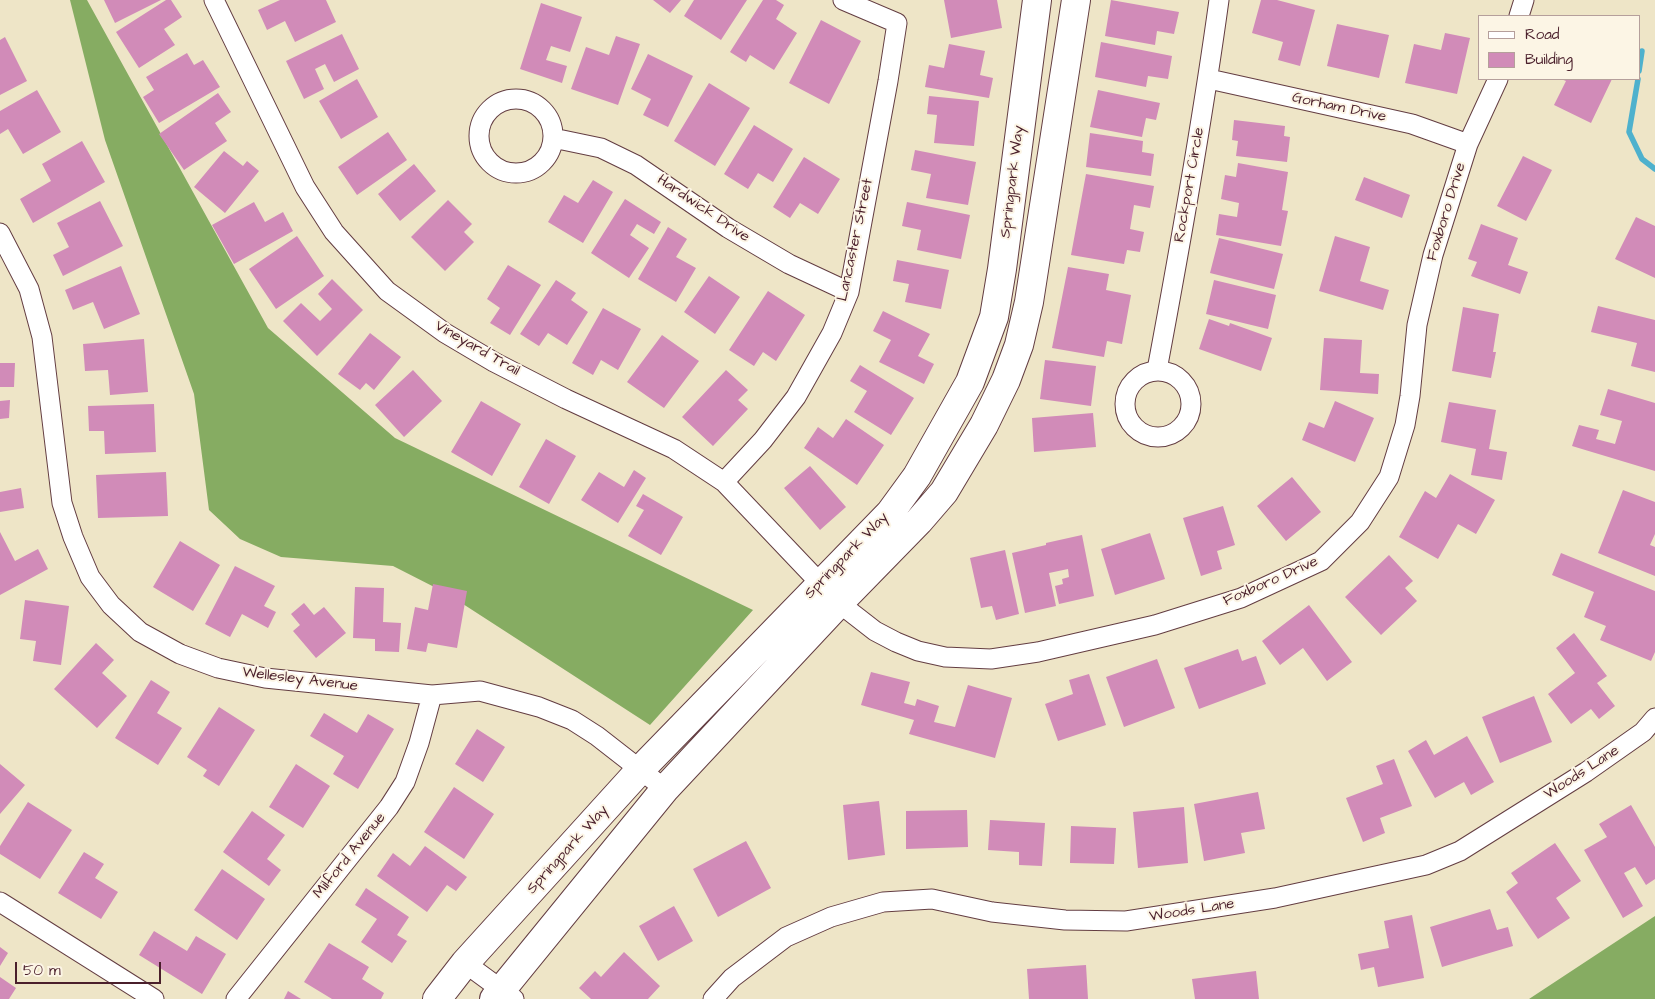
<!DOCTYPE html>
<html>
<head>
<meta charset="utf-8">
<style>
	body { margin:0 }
	#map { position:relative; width:1655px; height:999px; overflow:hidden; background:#eee5c7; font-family:"Architects Daughter",sans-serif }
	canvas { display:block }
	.legend { position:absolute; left:1478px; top:15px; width:162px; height:65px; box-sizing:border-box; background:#fcf5e5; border:1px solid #b59f9b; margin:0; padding:6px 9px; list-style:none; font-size:15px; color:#4a1f2b }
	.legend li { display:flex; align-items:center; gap:10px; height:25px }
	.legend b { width:25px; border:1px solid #b59f9b }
	.scale { position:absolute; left:15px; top:962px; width:146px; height:22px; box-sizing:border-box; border:2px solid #4a1f2b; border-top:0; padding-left:6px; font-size:15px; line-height:18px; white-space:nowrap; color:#4a1f2b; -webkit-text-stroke:4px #fcf5e5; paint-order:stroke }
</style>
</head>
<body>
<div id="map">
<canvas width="1655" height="999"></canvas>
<ul class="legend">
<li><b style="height:6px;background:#fff"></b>Road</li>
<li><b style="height:14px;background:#d18bb8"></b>Building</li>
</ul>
<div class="scale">50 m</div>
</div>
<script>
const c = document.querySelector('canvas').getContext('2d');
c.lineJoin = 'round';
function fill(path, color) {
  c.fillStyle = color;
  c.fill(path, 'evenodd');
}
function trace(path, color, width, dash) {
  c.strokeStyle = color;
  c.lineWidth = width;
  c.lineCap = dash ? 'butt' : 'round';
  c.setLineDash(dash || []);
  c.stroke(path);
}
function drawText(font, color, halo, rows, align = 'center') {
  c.font = font + ' "Architects Daughter",sans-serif';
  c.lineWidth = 4;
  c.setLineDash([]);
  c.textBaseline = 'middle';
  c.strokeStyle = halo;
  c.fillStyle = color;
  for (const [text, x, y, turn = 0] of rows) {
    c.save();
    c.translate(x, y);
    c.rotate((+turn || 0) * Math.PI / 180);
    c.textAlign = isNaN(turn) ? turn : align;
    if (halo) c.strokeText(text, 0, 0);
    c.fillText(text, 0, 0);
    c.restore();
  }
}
fill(new Path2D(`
	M70 0H87L268 328 395 438 753 610 650 725 446 593 393 566 281 557 240 539 209 510 194 394 105 140Z
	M1655 916V999H1529Z`), '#86ac62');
trace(new Path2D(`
	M1639 71 1642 51
	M1638 79 1629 132 1642 159 1655 169`), '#4eb1cd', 5.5);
fill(new Path2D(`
	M104 0H161L115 23Z
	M166 0H171L182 17 164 29 175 45 139 68 116 32Z
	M280 0H326L336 22 295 42 285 21 267 30 258 10Z
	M653 0H681L670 13Z
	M694 0H747L721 40 684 16Z
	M763 0H776L784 5 776 19 797 33 774 70 750 55 746 62 730 52Z
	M944 0H997L1002 28 951 38Z
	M1111 0 1179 12 1174 34 1157 31 1155 45 1105 36Z
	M1261 0H1277L1315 10 1300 66 1278 60 1283 42 1252 33Z
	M541 3 582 17 570 52 551 46 546 60 567 66 562 83 520 69Z
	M821 20 861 41 829 104 789 83Z
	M1337 24 1389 35 1379 78 1327 66Z
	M1445 33 1470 38 1457 94 1405 83 1414 44 1441 50Z
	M342 34 359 69 334 82 325 64 315 69 324 89 304 99 286 61Z
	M616 36 640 44 618 105 571 89 586 47 609 55Z
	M5 37 27 81 0 95V40Z
	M1101 42 1172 56 1168 79 1148 76 1146 87 1095 77Z
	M949 44 985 51 980 75 993 78 989 98 925 87 929 65 944 68Z
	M187 53 194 65 203 60 220 87 159 123 143 97 154 90 146 77Z
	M648 54 693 76 668 127 643 115 651 99 631 89Z
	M357 79 378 117 341 139 319 101Z
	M1561 79H1612L1591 123 1554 105 1566 81Z
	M709 83 750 108 715 166 674 141Z
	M37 90 61 132 23 154 8 129 0 134V111Z
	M1098 90 1160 103 1156 120 1146 118 1142 137 1090 127Z
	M218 93 231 112 215 123 227 141 184 170 159 134Z
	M929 96 979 101 974 146 934 143 937 115 927 114Z
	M1234 120 1285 126 1284 136 1290 137 1287 162 1236 156 1238 141 1232 140Z
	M754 125 793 149 773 182 758 173 748 189 724 174Z
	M388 132 407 160 357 195 338 167Z
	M1090 133 1143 141 1142 152 1154 154 1151 176 1086 167Z
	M82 141 105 182 33 223 20 199 51 181 42 164Z
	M915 150 976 162 968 205 926 198 931 174 911 170Z
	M224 151 243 166 247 161 259 171 225 213 194 187Z
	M1523 156 1552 170 1526 221 1497 206Z
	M804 157 840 179 818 214 800 203 790 218 773 207Z
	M1238 163 1288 172 1282 210 1288 211 1281 246 1216 235 1219 214 1237 217 1239 203 1221 199 1225 175 1236 177Z
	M414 164 436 191 400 221 378 194Z
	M1086 174 1154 186 1150 208 1134 205 1130 229 1144 232 1140 252 1127 250 1124 264 1071 255Z
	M1364 177 1410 195 1402 218 1355 200Z
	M593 180 613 192 583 243 548 222 564 195 578 203Z
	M625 199 661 222 654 234 637 224 630 235 649 248 629 278 591 253Z
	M448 200 472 224 464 232 474 242 445 271 411 237Z
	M100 201 123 246 63 276 53 255 69 247 57 223Z
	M254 202 265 222 283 212 293 231 234 264 212 225Z
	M907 202 970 215 961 259 917 250 921 230 902 226Z
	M1636 217 1655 226V278L1615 259Z
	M1481 224 1518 238 1508 265 1528 272 1520 294 1471 276 1477 262 1468 259Z
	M668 227 687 239 676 257 696 268 676 302 638 279Z
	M297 236 324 276 276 309 249 269Z
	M1335 236 1370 247 1360 281 1389 290 1383 310 1319 291Z
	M1219 238 1283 254 1274 289 1210 273Z
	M897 260 949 270 941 309 905 302 909 284 893 281Z
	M508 265 541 285 510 335 490 323 500 308 487 299Z
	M121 266 140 314 104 329 93 302 73 310 65 290Z
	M1068 267 1109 274 1106 290 1131 295 1122 344 1107 341 1104 357 1052 348Z
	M709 276 740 297 715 334 684 312Z
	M332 279 363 310 317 356 283 321 301 303 320 321 332 309 318 294Z
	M556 280 576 293 571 300 588 312 567 345 548 333 539 346 520 334Z
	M1214 280 1276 295 1268 329 1206 314Z
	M768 291 805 315 776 361 763 352 754 366 729 350Z
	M1598 306 1655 320V372L1631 366 1637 343 1591 332Z
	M1463 307 1499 314 1493 352H1496L1491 378 1452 371Z
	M603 308 641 329 618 370 601 360 593 375 572 363Z
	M883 311 930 334 918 356 934 364 924 384 879 362 891 340 873 331Z
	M1209 319 1229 326 1230 323 1272 338 1261 371 1199 349Z
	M370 333 401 357 374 390 366 383 360 390 338 374Z
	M662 335 699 361 664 408 627 382Z
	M1324 338 1362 340 1360 373 1379 374 1378 394 1320 390Z
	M144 339 148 392 110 395 108 370 85 371 83 344Z
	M1045 360 1096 366 1091 406 1040 399Z
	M0 363H15L14 387H0Z
	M860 365 914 398 891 435 854 412 867 391 850 381Z
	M413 370 442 401 404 437 375 405Z
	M726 370 748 390 738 400 748 409 713 446 682 417Z
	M1608 389 1655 403V471L1572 446 1579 425 1599 430 1596 439 1615 444 1622 421 1600 415Z
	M10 400 9 418 0 419V401Z
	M481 401 521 424 492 476 451 452Z
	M1335 401 1374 418 1355 462 1302 440 1309 422 1324 428Z
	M1449 402 1496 410 1489 449 1507 452 1502 480 1471 475 1476 449 1441 442Z
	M154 404 156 452 105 454 104 431H89L88 406Z
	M1093 413 1096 447 1034 452 1032 418Z
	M846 419 884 445 857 485 804 448 818 427 833 438Z
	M546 439 576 456 549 504 519 487Z
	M810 466 846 507 820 530 784 488Z
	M634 470 646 478 618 523 581 500 599 472 624 487Z
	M166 472 168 516 98 518 96 475Z
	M1450 474 1495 500 1476 534 1458 524 1438 559 1399 537 1425 491 1436 498Z
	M1292 477 1321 512 1286 541 1257 506Z
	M21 488 24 508 0 512V492Z
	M1623 490 1655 502V534L1650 545 1655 547V576L1598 553Z
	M643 494 683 517 661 555 628 536 644 510 636 506Z
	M1223 506 1235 545 1217 551 1222 569 1201 576 1183 518Z
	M0 532 15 561 38 549 48 569 0 595Z
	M1150 533 1165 579 1115 595 1101 549Z
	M1082 535 1094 596 1059 604 1055 586 1063 584 1062 579 1069 577 1068 569 1049 573 1056 606 1025 613 1012 553 1046 545V543Z
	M180 541 220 565 193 611 153 587Z
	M1005 550 1019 614 996 620 992 606 981 608 970 558Z
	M1561 553 1655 591V652L1651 661 1600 640 1606 626 1584 617 1594 592 1552 575Z
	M1389 555 1413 581 1405 588 1417 601 1381 635 1345 597Z
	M235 566 275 586 264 606 276 612 268 628 242 614 230 637 205 624Z
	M433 584 467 591 457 648 428 643 426 652 407 649 415 607 428 610Z
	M355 587 384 588 383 622 401 623 399 652 375 651V639L353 638Z
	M25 600 69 606 61 665 33 661 36 641 20 639Z
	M304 603 314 615 324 607 346 633 316 658 293 631 300 625 291 614Z
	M1309 605 1352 662 1327 681 1303 648 1280 665 1262 641Z
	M1574 633 1607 676 1597 683 1615 706 1599 719 1591 709 1571 724 1548 694 1575 673 1556 648Z
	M96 643 114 660 102 673 127 696 97 728 54 689Z
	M1238 649 1242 661 1256 656 1266 684 1199 709 1184 668Z
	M1157 659 1175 708 1124 727 1106 677Z
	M871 672 910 682 904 703 915 706 917 699 939 706 934 722 955 727 968 685 1012 698 995 758 909 734 914 720 861 705Z
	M1089 674 1106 725 1058 741 1045 704 1073 694 1069 680Z
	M151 680 170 692 157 713 182 728 158 765 115 738Z
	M1534 696 1552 742 1500 763 1482 717Z
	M219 707 255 730 219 786 203 776 207 770 187 757Z
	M324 713 357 733 368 714 394 729 358 789 333 774 344 756 310 736Z
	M477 729 505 747 483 782 455 764Z
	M1467 736 1494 782 1471 795 1464 782 1435 798 1408 751 1426 740 1434 755Z
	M1394 759 1412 806 1380 818 1385 833 1363 842 1346 798 1383 784 1376 766Z
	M0 764 25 785 0 814Z
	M296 764 330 786 303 828 269 807Z
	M454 787 494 814 464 859 424 832Z
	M1258 792 1265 829 1241 833 1245 853 1204 861 1194 804Z
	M879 801 885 855 848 860 843 805Z
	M28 802 72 830 40 879 0 854V846Z
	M1631 805 1655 847V879L1646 885 1635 867 1624 873 1643 906 1623 918 1584 850 1607 837 1599 824Z
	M1184 807 1188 863 1138 868 1133 812Z
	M967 810 968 847 906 849V811Z
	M252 811 285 835 267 859 281 870 269 886 223 852Z
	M990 820 1045 823 1042 866 1019 865V852L988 850Z
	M1071 826 1116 828 1114 864 1070 863Z
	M746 841 771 888 718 917 693 869Z
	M1555 843 1581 881 1556 898 1570 918 1538 939 1506 892 1518 883 1511 873Z
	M425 846 467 877 456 891 447 885 427 912 377 876 393 853 410 866Z
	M84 852 104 864 95 878 118 892 101 919 58 893Z
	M222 869 265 899 237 940 194 910Z
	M366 888 409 917 397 935 407 941 392 963 361 942 377 919 355 905Z
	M674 906 693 941 658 961 639 926Z
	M1490 909 1497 930 1508 927 1513 946 1442 967 1430 927Z
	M1412 915 1424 978 1378 987 1374 967 1361 970 1358 954 1389 948 1384 921Z
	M154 931 187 951 196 936 226 954 202 994 139 955Z
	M329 943 369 967 362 979 384 993 381 999H332L304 982Z
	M0 947 8 953 0 966Z
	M624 952 660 986 648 999H591L579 988 595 971 601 977Z
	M1086 965 1088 999H1029L1027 969Z
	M1256 971 1259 999H1195L1192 979Z
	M0 977 16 988 9 999H0Z
	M288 991 301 999H284Z`), '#d18bb8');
const street = new Path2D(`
	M214 0 305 187 334 232 387 291 445 333 494 362 566 399 674 449 724 482 839 603 875 631 896 642 918 651 945 657 991 659 1038 652 1155 625 1241 598 1321 561 1360 522 1389 477 1405 425 1410 396 1417 325 1433 255 1468 144 1498 79
	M1519 16 1524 0
	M1209 79 1412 124 1468 144
	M479 136a37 37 0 1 1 74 0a37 37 0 1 1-74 0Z
	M553 138 601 148 636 165 728 228 789 264 849 292
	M0 233 29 289 42 337 62 503 73 537 90 577 111 605 140 632 180 654 218 668 265 678 432 695 480 691 539 707 572 720 597 736 665 789
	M1157 370C1180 247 1202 124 1219 0
	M1125 404a33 33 0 1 1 66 0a33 33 0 1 1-66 0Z
	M724 482 763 440 796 397 832 333 849 292 888 81 897 23 843 0
	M0 902 154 999
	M465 963 514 999
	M236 999 389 807 405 782 419 743 432 695
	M713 999 732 978 786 937 831 917 883 902 932 899 992 912 1065 920 1126 921 1275 898 1426 865 1460 851 1586 772 1643 732 1655 718`);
const secondary = new Path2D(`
	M437 999 465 963 640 770 890 513 917 476 970 382 994 317 1002 269 1037 0
	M494 999 665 789 839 603 919 521 944 492 984 425 1006 380 1019 345 1029 302 1076 0`);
trace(street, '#633d42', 21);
trace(secondary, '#633d42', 30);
trace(street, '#fff', 19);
trace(secondary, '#fff', 28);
drawText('15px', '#4a1f2b', '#fcf5e5', [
	["Gorham Drive",1339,108,12],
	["Springpark Way",1013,182,-83],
	["Rockport Circle",1190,185,-80],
	["Hardwick Drive",703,209,34],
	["Foxboro Drive",1447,212,-73],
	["Lancaster Street",856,240,-78],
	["Vineyard Trail",477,349,30],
	["Springpark Way",847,556,-46],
	["Foxboro Drive",1271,582,-24],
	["Wellesley Avenue",300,680,7],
	["Woods Lane",1582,773,-33],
	["Springpark Way",568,850,-48],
	["Milford Avenue",350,856,-51],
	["Woods Lane",1192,911,-9]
]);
</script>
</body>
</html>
